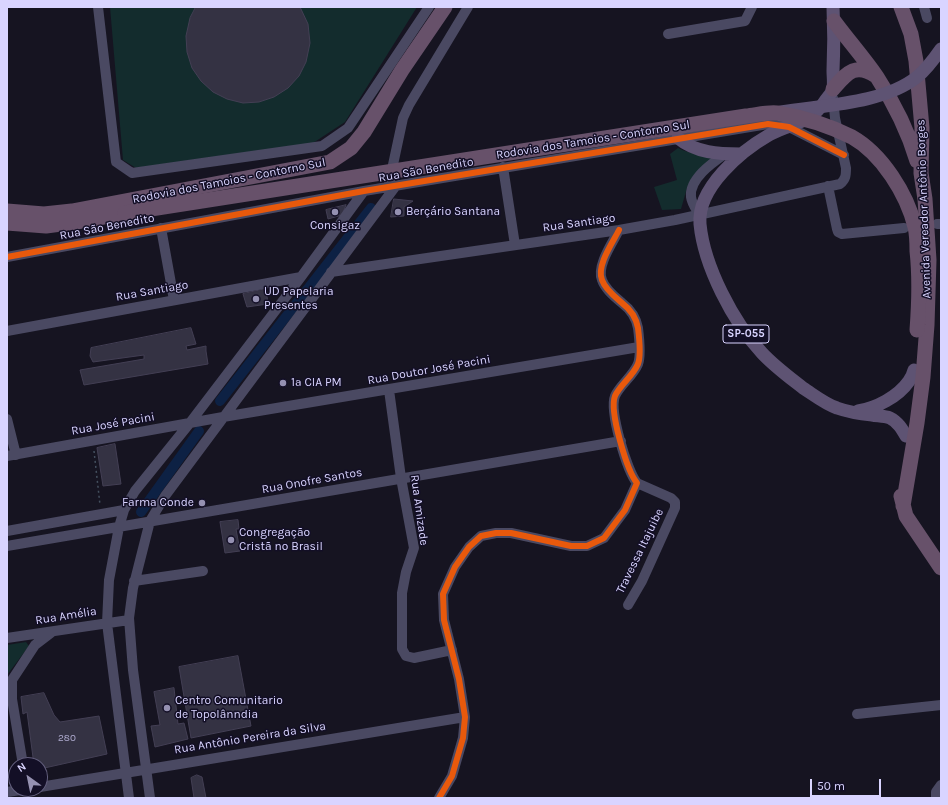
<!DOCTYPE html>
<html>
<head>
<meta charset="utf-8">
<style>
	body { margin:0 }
	#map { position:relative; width:948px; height:805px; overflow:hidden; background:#161421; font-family:Karla,sans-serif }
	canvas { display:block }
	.frame { position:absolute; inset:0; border:8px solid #d9d4ff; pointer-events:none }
	.north { position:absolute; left:8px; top:757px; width:40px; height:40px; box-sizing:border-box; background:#130f26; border:1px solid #625e7d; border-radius:50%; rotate:327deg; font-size:11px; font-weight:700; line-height:16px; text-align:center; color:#d9d4ff }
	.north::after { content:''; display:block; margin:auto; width:14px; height:18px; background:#9591b1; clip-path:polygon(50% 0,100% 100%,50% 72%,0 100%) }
	.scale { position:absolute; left:810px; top:779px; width:71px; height:18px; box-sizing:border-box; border:2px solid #d9d4ff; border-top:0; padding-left:5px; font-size:12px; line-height:14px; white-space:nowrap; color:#d9d4ff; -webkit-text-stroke:3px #130f26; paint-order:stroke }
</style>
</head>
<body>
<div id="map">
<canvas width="948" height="805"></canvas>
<div class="frame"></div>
<div class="north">N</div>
<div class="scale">50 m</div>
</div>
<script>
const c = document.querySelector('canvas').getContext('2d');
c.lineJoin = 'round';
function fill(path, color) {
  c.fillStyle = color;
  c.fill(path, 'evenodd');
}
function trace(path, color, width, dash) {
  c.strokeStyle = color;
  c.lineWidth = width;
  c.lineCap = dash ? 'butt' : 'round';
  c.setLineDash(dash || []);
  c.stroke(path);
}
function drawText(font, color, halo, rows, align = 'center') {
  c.font = font + ' Karla,sans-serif';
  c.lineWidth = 3;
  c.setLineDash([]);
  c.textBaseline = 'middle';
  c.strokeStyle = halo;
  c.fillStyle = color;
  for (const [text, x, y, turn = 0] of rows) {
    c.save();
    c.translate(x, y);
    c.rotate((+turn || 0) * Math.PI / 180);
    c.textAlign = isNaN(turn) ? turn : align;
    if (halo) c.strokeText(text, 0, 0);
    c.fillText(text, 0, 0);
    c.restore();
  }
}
fill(new Path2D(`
	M110 7H417L345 122 313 143 136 168 123 160Z
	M678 148C691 155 705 155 719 155L693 176 687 188 681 209 662 210 654 187 677 180 670 154Z
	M26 642 29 646 7 675V645Z`), '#132c2d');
trace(new Path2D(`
	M220 401 371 208
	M141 512 199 431`), '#0d2144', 10);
const building = new Path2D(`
	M196 7H300L308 24 310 43 306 62 299 76 288 88 274 97 259 102 243 103 227 99 213 92 201 81 192 68 187 52 186 36 190 18Z
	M394 199 413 201 404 207V216L391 217Z
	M346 205 342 215 328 219 326 210Z
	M266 289 268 304 247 307 243 294Z
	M191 328 196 344 186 346 187 350 206 346V351L208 364 84 385 80 370 144 359V355L93 362 90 356 91 348Z
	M115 444 121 484 103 486 97 448Z
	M238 520 239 529H236L240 551 225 553 220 522Z
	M238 656 251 726 191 738 179 667Z
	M174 688 178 724 184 723 188 739 155 747 151 726 160 725 154 692Z
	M44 693 54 715 60 722 99 716 107 754 40 769V765H34L27 712 23 714 21 697Z
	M197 775 202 777 206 798H194L191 778Z`);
fill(building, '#343243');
trace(building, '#433f54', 1);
trace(new Path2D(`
	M94 451 100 505`), '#44505f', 1.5, [2, 3]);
trace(new Path2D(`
	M98 7 116 162 132 173 322 146 348 128 429 7
	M924 7 927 18
	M668 34 745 21 752 7
	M503 167 515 245
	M828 186 837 229 838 232 842 234 904 228
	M388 188 403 118 409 105 468 7
	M699 214C696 209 692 204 691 197 689 179 712 163 725 154
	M937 224H941
	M161 228 174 300
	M7 257 364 191 768 124 789 127 844 155
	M331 272 619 230 675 220 840 184C846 179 846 175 846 168L835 118 833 98
	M7 331 301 277
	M389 390 401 478 414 548 406 572 402 593V649L406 656 414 658 452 650
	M7 419 16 455
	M7 456 223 417 639 347
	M7 531 124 510
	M7 546 621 441
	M134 581 203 571
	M628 605 642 581 675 508V502L671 498 637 483
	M7 638 129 620
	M857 714 941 705
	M23 765 12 699V680L35 645 52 632
	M40 787 465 717
	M7 792 27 789
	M129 798 107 623 109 580 119 527 124 510 135 491 189 424 301 277 364 191
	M150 798 133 670 129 618 133 588 150 521 165 496 395 187
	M439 798 452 776 463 738 465 717 459 679 444 620 443 594 455 567 469 547 481 536 496 533H511L571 546H587L604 538 625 510 637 483C627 471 609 411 615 396 620 385 633 376 638 364 641 356 639 336 638 328 636 317 630 309 622 303 615 297 605 289 602 280 596 266 613 242 619 230
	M936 798V792L941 785`), '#4a4962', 10);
trace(new Path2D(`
	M833 7C834 28 834 49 833 71 833 76 834 83 833 89 832 93 827 98 825 101 809 126 791 122 769 135 741 151 697 188 700 224 704 266 733 322 762 353 774 366 789 377 803 388 814 395 825 404 837 408 848 412 861 414 872 415 878 416 885 416 890 418 898 422 902 429 906 436
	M678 138C696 153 719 154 741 154
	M858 411C876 408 898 397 909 381 911 378 913 374 914 370`), '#5e5373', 13);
trace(new Path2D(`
	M901 7 911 34 916 61 922 128 921 173 925 199 929 260 927 325 923 377 917 423 903 506
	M834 21C848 40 864 58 877 77 894 103 908 131 917 161
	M833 89C847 73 855 62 876 76
	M7 211 44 214 72 211 330 162 351 148 364 132 402 70 445 7
	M7 223 46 226 76 222 125 213
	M901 496 906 516 941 568`), '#67516a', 15);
trace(new Path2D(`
	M781 112C823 105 883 104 917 77 927 69 934 59 941 49`), '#5e5373', 13);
trace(new Path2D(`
	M125 213 746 116C756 115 767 112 777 113 801 117 830 126 852 137 882 154 907 194 915 227 917 235 917 244 917 251 920 278 919 304 917 330`), '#67516a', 15);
trace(new Path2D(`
	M7 257 364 191 768 124 789 127 844 155
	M439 798 452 776 463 738 465 717 459 679 444 620 443 594 455 567 469 547 481 536 496 533H511L571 546H587L604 538 625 510 637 483C627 471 609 411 615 396 620 385 633 376 638 364 641 356 639 336 638 328 636 317 630 309 622 303 615 297 605 289 602 280 596 266 613 242 619 230`), '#e8590c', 6);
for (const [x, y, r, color] of [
	[335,212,4,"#9591b1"],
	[398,212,4,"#9591b1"],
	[256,299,4,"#9591b1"],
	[283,383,4,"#9591b1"],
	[202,503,4,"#9591b1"],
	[231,540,4,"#9591b1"],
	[167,708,4,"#9591b1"]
]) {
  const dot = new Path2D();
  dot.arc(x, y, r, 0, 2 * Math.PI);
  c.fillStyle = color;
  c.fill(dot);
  trace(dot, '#130f26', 1.5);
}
drawText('10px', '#b0acd0', null, [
	["280",67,738]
]);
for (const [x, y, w] of [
	[746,334,46]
]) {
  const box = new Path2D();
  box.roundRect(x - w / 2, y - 9, w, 18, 3);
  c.fillStyle = '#130f26';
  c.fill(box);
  trace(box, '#d9d4ff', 1);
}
drawText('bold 11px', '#d9d4ff', null, [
	["SP-055",746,334]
]);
drawText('12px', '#d9d4ff', '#130f26', [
	["Rodovia dos Tamoios - Contorno Sul",593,140,-9],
	["Rua São Benedito",426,170,-10],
	["Rodovia dos Tamoios - Contorno Sul",229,181,-11],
	["Avenida Vereador Antônio Borges",924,209,-92],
	["Rua Santiago",579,223,-8],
	["Rua São Benedito",107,227,-11],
	["Rua Santiago",152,291,-10],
	["Rua Doutor José Pacini",429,370,-10],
	["Rua José Pacini",113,424,-10],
	["Rua Onofre Santos",312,481,-10],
	["Rua Amizade",419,510,82],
	["Travessa Itajuibe",640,551,-64],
	["Rua Amélia",66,616,-9],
	["Rua Antônio Pereira da Silva",250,738,-9]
]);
drawText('12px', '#d9d4ff', '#130f26', [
	["Berçário Santana",406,212],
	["Consigaz",335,226,"center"],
	["UD Papelaria",264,292],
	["Presentes",264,306],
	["1ª CIA PM",291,383],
	["Farma Conde",194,503,"right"],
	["Congregação",239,533],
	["Cristã no Brasil",239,547],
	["Centro Comunitario",175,701],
	["de Topolânndia",175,715]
], 'left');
</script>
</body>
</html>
